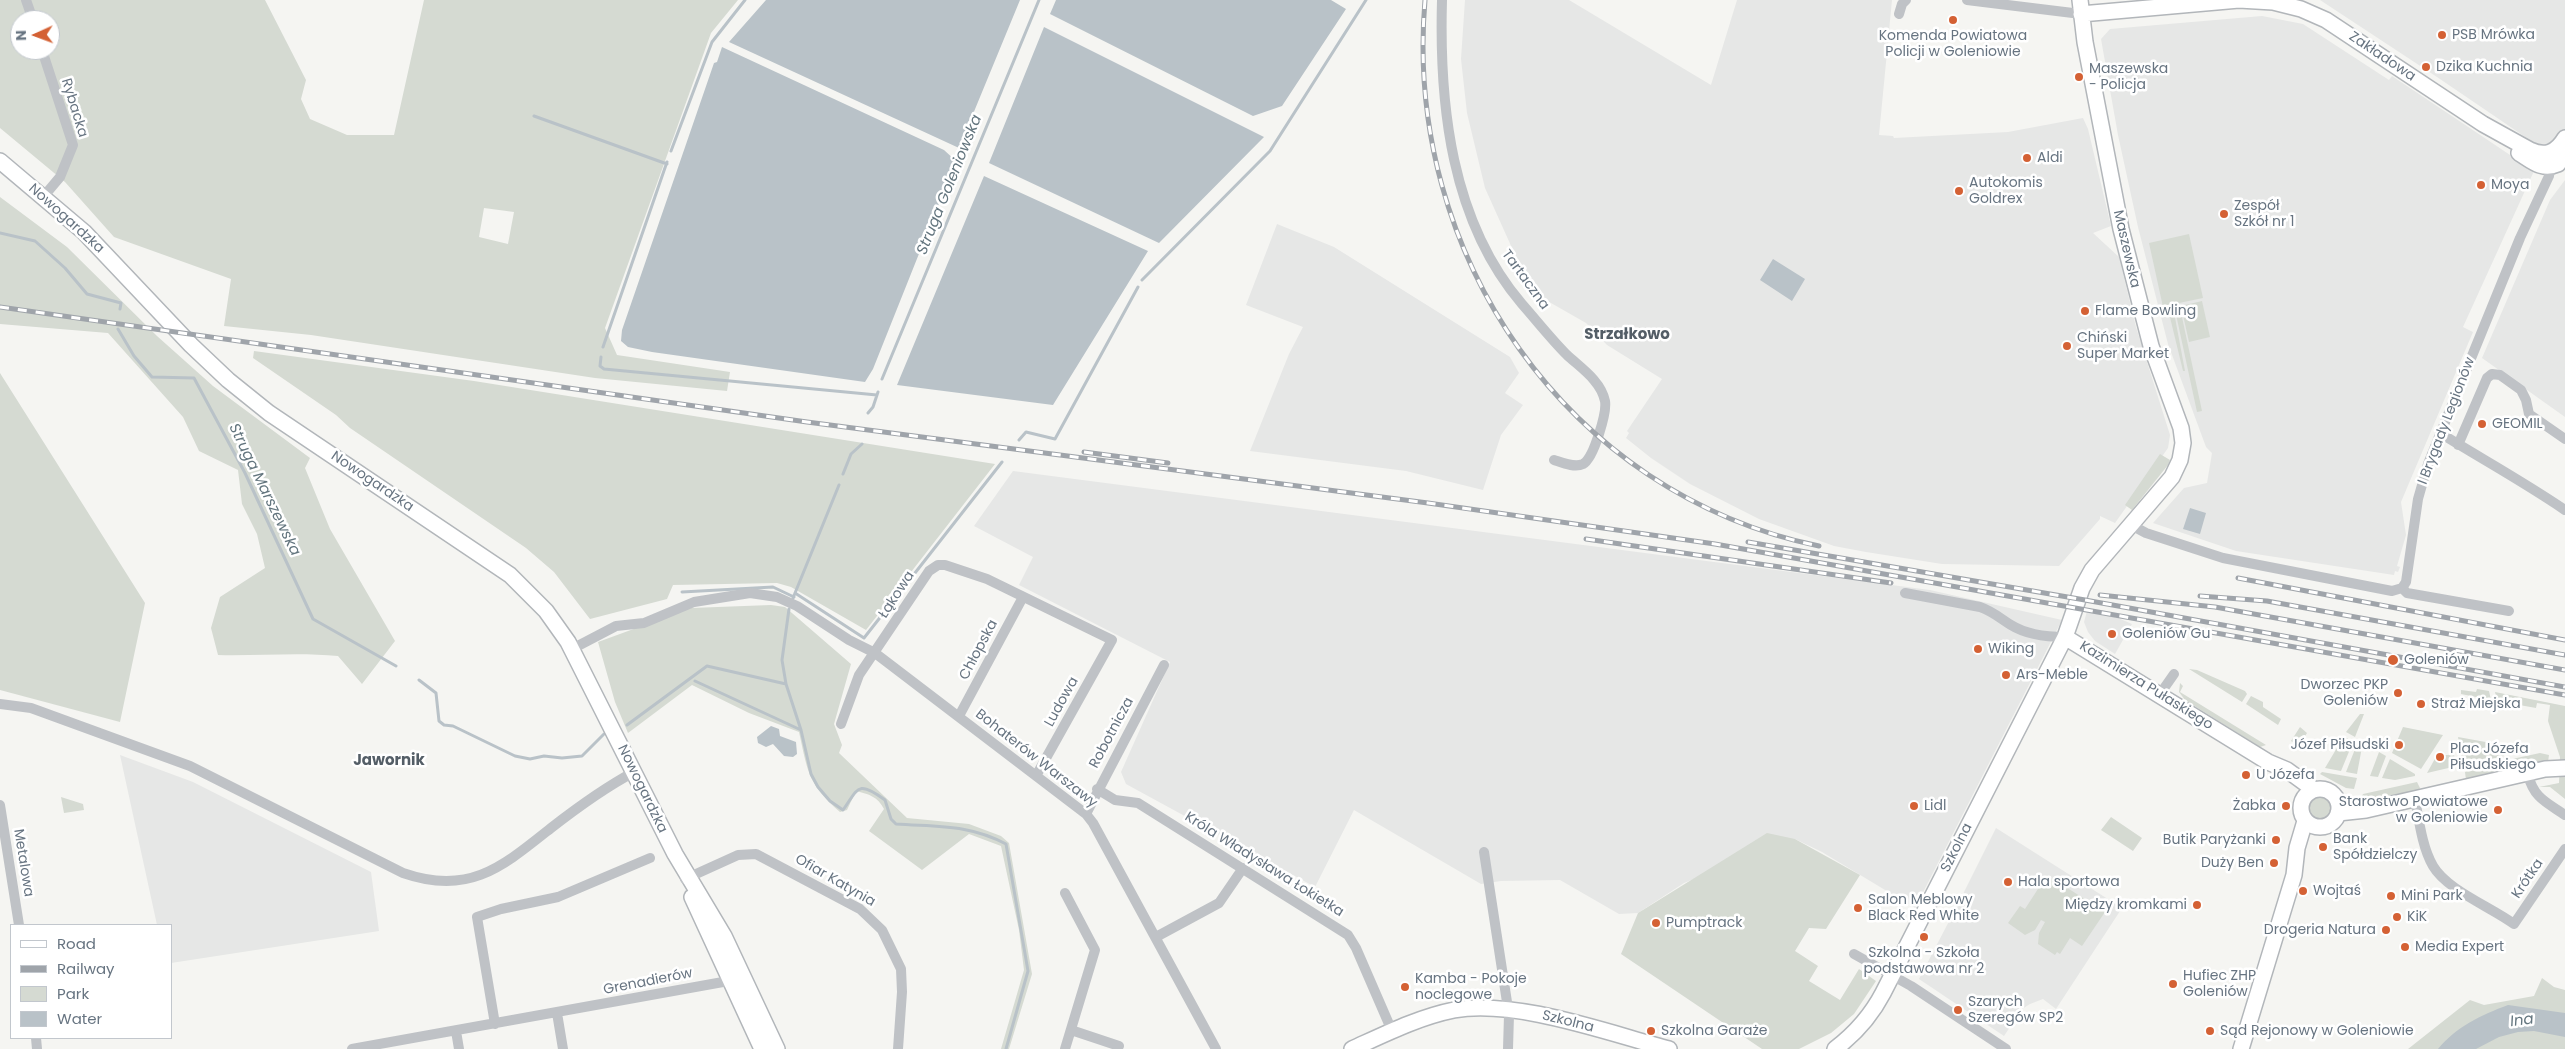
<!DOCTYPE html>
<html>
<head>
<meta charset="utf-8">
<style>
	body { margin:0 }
	#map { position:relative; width:2565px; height:1049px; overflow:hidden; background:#f5f5f2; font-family:Poppins,sans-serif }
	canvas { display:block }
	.legend { position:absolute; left:10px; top:924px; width:162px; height:115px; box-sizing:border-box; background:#fff; border:1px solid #c2c7cd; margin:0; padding:6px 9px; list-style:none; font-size:15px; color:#677481 }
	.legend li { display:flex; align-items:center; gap:10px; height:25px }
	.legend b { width:25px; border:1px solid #c2c7cd }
	.north { position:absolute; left:10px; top:10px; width:50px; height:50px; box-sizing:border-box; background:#fff; border:1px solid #c2c7cd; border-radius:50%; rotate:268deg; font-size:14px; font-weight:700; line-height:20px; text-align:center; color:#677481 }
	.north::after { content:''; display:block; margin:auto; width:18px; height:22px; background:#d46134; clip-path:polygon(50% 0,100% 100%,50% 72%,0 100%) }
</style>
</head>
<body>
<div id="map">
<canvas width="2565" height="1049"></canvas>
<ul class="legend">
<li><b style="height:6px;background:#fff"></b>Road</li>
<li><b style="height:6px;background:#9fa4aa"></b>Railway</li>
<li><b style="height:14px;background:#d5dad2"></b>Park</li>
<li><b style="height:14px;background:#b9c2c8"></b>Water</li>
</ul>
<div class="north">N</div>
</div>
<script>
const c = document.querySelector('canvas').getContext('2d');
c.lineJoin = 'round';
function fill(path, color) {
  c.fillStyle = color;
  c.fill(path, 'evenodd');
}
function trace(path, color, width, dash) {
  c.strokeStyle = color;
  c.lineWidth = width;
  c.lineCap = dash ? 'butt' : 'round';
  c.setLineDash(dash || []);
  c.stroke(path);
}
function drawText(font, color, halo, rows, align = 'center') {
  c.font = font + ' Poppins,sans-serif';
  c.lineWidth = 5;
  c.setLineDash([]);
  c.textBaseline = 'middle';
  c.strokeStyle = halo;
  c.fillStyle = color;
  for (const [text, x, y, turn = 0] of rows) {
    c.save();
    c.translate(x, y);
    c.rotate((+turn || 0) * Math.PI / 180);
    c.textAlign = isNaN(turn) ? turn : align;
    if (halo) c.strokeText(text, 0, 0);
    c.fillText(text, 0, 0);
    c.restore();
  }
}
fill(new Path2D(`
	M1465 0H1569L1711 85 1737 0H1892L1879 135 1893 136 1894 138 2008 132 2083 118 2088 129 2111 226 2093 233 2119 257 2136 327 2170 435 2168 448 2115 523 2100 516V519L2059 566 1942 564 1866 552 1834 546 1759 519 1690 484 1651 458 1626 438 1629 433 1627 431 1662 379 1607 345 1586 323 1544 299 1521 268 1485 188 1467 113 1461 59Z
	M2320 0H2565V164L2437 77Z
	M2262 16 2303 24 2389 80 2392 76 2534 171 2463 327 2473 332 2401 502 2406 535 2397 566 2400 567 2398 572 2395 571 2394 575 2236 551 2153 523 2184 488 2207 483 2212 453 2206 447 2168 344 2138 227 2118 135 2101 39 2110 29Z
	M2565 180V417L2482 358 2550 200Z
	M1277 224 1334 247 1510 357 1519 373 1505 393 1523 405 1501 435 1483 490 1406 471 1250 451 1289 354 1303 327 1246 305Z
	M1013 471 1930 590 2062 620 1915 908 1822 852 1795 839 1684 883 1638 913 1619 914 1560 880 1501 881 1481 884 1354 810 1315 887 1126 784 1121 772 1170 662 1019 585 1033 557 974 526Z
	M2087 611 2118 618 2132 624 2115 654 2095 641 2088 632 2084 622Z
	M120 755 193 782 371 872 379 931 171 963V925H157Z
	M1996 828 2122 908 2056 1009 2043 999 2030 1004 2022 1009 2004 1036 1919 979 1958 904 1962 903 1964 892Z`), '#e6e7e6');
fill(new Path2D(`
	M0 0H265L306 80 301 99 310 119 347 135H394L424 0H738L711 33 605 328 617 355 730 372 727 391 595 378 311 335 224 326 231 279 114 237 65 182 0 128ZM20 20H50V50H20ZM484 208 514 212 508 244 479 237Z
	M0 197 67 247 157 336 213 386 310 458 305 468 330 529 395 641 362 684 338 656C299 652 258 656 218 655L211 628 220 597 265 568 257 534 242 504 238 470 199 451 183 417 108 333 0 324Z
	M2189 234 2203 298 2179 303 2202 411 2197 412 2174 305 2163 307 2149 243Z
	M2202 301 2210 337 2189 342 2181 306Z
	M2173 307 2185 371H2183L2168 309Z
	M254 351 474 381 995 464 866 630 791 587 777 583 673 585 667 599 590 619 554 572 526 548 350 428 336 415 253 358Z
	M0 373 145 603 120 722 0 690Z
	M2160 454 2170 460 2168 465 2132 510 2125 505Z
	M771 605 785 607 851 664 834 724 842 745 839 753 907 818 969 824 1001 836 1009 843 1032 974 1009 1049H1001L1024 970 1019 930 1001 846 969 834 922 870 869 831 884 809C878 797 869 794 856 791L847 810 840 812C808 784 808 773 799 732L749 713 692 685 628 733 615 702 598 642 691 608Z
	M2189 669 2197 670 2245 691 2247 694 2242 702Z
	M2180 683 2183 686 2180 692 2266 745 2260 747 2185 700 2179 692Z
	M2477 689 2489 691 2491 700 2461 694V690L2476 692Z
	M2495 692 2565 706V799L2550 787H2539L2559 783 2560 757 2548 721 2550 705 2537 703 2536 708 2497 701Z
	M2251 696 2263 702V707L2281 719 2278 725 2246 704Z
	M2360 714H2364L2355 737 2346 732Z
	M2300 727 2307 733 2299 746 2291 741Z
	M2403 727 2443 735 2421 769 2392 753Z
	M2344 736 2353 742 2341 771 2325 768Z
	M2458 737 2502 745 2504 756 2463 766Z
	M2357 744 2362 747 2357 774 2346 772Z
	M2379 752 2386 756 2378 777 2370 776Z
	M2540 753 2549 755 2548 762 2515 772 2512 759Z
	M2437 755H2454L2457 766 2427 773Z
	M2390 759 2415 774V776L2395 780 2382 778Z
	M2500 765 2503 766 2506 774 2466 780 2465 772Z
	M2322 772 2357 778 2354 789 2346 788 2320 774Z
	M2417 782 2420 788 2417 793 2379 800 2360 799 2363 794Z
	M2307 808a12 12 0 1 1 24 0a12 12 0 1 1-24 0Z
	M61 797 83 804 84 810 64 813Z
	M2111 817 2142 838 2133 851 2101 830Z
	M1767 833 1795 839 1860 875 1826 929 1809 928 1795 951 1818 966 1809 981 1840 1000 1859 969 1876 981 1854 1014 1831 1033 1799 1049H1762L1621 954 1638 913Z
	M2047 875 2105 912 2082 946 2070 938 2060 954 2057 952 2055 955 2038 944 2039 933 2045 922 2041 920 2035 930 2025 935 2008 923 2020 906 2025 909Z
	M2542 978 2554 987 2565 990V1049H2408L2470 1000 2484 1005 2534 996Z`), '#d5dad2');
fill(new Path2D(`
	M766 0H1020L959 148 729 42Z
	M1056 0H1331L1346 9 1282 106 1253 116 1050 14Z
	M1044 27 1264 137 1159 243 989 163Z
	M722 47 944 150 956 161 873 369 865 382 652 352 628 347 621 341 622 330 714 63 717 62Z
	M984 176 1148 251 1053 405 897 385Z
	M1773 259 1805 279 1792 301 1760 280Z
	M2190 508 2206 513 2200 534 2183 529Z
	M771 726 779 729 780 736 796 742 797 754 793 757 784 756 773 744 766 747 758 743 757 737Z
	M2508 1005 2565 1013V1037L2534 1031 2518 1032 2499 1037 2476 1049H2438C2456 1027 2481 1015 2508 1005Z`), '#b9c2c8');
trace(new Path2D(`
	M534 116 667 164
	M671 151 712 42 745 0
	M0 233 35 241 65 268 87 294 121 303 120 309
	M1142 280 1270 151 1366 0
	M118 329 134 356 152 377 194 378 245 473 313 619 396 666
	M603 347 667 162
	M601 357 600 366 604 369 877 395
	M882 379 1039 0
	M868 413 873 407 878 392
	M1019 440 1026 432 1055 439 1138 287
	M843 474 851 454 862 444
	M682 592 773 587 794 597
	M795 593 864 638 1002 462
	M793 598 839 485
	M789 609 782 660 786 684 801 730 811 774 818 787 830 801 843 810C858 789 857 779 885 800L891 819 896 824C937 827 969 824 1006 844L1028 971 1006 1049
	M419 680 436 693 439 721 444 725 453 726 515 756 530 759 544 756 562 758 582 756 604 734
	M695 681 801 730
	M627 725 707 666 786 684`), '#b9c2c8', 3);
const secondary = new Path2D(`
	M2081 14 2239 0 2273 2 2301 9 2326 20 2483 124 2530 150C2545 157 2556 153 2565 138
	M2519 153C2532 161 2542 171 2558 164L2565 154
	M0 161 84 232 191 345 228 380 269 413 510 575 546 611 568 642 675 854 724 936 777 1049
	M2065 637 2268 762 2287 770 2313 789
	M2301 808a19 19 0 1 1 38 0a19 19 0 1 1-38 0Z
	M2338 813 2366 810 2545 769 2565 768
	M692 897 762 1049
	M1352 1049C1385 1034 1419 1017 1454 1010 1516 999 1608 1033 1669 1049
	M1835 1049C1856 1033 1871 1016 1883 993L2065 637 2082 588 2092 570 2172 477 2180 460 2183 443 2181 428 2151 346 2121 229 2085 42 2080 0
	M2241 1049 2294 875 2297 848 2305 821`);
trace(secondary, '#b2b6ba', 18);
trace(new Path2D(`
	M26 0 33 20
	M1442 0C1439 105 1451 221 1522 304 1537 321 1551 339 1567 355 1581 368 1601 381 1605 401 1607 412 1594 458 1583 464 1575 468 1563 463 1554 460
	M1967 0 2081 14
	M1899 14 1902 4 1906 0
	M42 50 73 145 60 177 44 196
	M2440 433C2482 459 2524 482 2565 510
	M2458 445 2487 378 2492 374 2500 375 2521 390 2526 400 2529 414 2565 439
	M2131 525 2146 533 2223 558 2392 591 2402 588 2406 582 2418 499 2428 464 2520 238 2549 176 2551 162
	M2402 588 2407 593 2509 611
	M1905 593 1980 607C1992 611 2000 618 2011 625 2027 635 2047 637 2065 637
	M572 649 616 626 644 623 694 602 750 593 777 597 797 606 849 640 875 653 1086 814 1093 823 1216 1049
	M2160 694 2174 674
	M0 704 31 708 190 766 403 873C469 896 502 867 551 828 578 807 604 788 634 772
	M959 716 1023 597
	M841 724 859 675 929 571 938 565H945L987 579 1112 640 1036 776
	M2528 775C2534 798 2546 802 2565 815
	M1097 789 1115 800 1138 803 1348 935 1356 948 1392 1031
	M2415 799C2419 820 2422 847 2433 866 2447 890 2491 907 2514 924L2565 849
	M0 805 19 925
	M1086 814 1164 665
	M1484 852 1509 1015 1508 1049
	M685 879 738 855 756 854 860 909 882 930 901 969 902 992 898 1049
	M1065 893 1095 950 1065 1049
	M1156 937 1219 903 1243 868
	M1854 954 1911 986 2006 1049
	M557 1013 563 1049
	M495 1024 477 917 501 909 558 897 650 858
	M1071 1030 1119 1046
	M456 1031 459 1049
	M36 1038 37 1049
	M352 1049 734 980`), '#bfc2c6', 10);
trace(secondary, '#fff', 15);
const rail = new Path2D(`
	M1425 0C1403 254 1567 494 1819 546
	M0 307 807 422 1428 503 1715 544 2565 695
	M1084 452 1168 463
	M1586 539 1891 583
	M1748 542 2085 600 2565 687
	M2238 578 2565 640
	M2100 595 2215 607 2565 670
	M2200 596 2267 601 2565 655`);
trace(rail, '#9fa4aa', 5);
trace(rail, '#fff', 3, [9]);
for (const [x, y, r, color] of [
	[1953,20,5,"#d46134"],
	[2442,35,5,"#d46134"],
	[2426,67,5,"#d46134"],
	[2079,77,5,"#d46134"],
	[2027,158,5,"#d46134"],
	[2481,185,5,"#d46134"],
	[1959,191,5,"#d46134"],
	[2224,214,5,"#d46134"],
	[2085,311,5,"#d46134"],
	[2067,346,5,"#d46134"],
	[2482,424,5,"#d46134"],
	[2112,634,5,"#d46134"],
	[1978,649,5,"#d46134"],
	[2393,660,6,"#d46134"],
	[2006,675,5,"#d46134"],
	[2398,693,5,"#d46134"],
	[2421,704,5,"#d46134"],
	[2399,745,5,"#d46134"],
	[2440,757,5,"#d46134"],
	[2246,775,5,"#d46134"],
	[1914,806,5,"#d46134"],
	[2286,806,5,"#d46134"],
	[2498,810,5,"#d46134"],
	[2276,840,5,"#d46134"],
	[2323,847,5,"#d46134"],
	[2274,863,5,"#d46134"],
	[2008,882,5,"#d46134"],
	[2303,891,5,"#d46134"],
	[2391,896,5,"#d46134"],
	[2197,905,5,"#d46134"],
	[1858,908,5,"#d46134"],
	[2397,917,5,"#d46134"],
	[1656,923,5,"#d46134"],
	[2386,930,5,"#d46134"],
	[1924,937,5,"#d46134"],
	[2405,947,5,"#d46134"],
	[2173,984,5,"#d46134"],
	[1405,987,5,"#d46134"],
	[1958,1010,5,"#d46134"],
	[1651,1031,5,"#d46134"],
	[2210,1031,5,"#d46134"]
]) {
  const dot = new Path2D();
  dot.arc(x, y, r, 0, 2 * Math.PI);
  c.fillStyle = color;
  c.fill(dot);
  trace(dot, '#fff', 2);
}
drawText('14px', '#677481', '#fff', [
	["PSB Mrówka",2452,35],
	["Komenda Powiatowa",1953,36,"center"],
	["Policji w Goleniowie",1953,52,"center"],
	["Dzika Kuchnia",2436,67],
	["Maszewska",2089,69],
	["- Policja",2089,85],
	["Aldi",2037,158],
	["Autokomis",1969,183],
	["Goldrex",1969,199],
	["Moya",2491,185],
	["Zespół",2234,206],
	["Szkół nr 1",2234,222],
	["Flame Bowling",2095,311],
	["Chiński",2077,338],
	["Super Market",2077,354],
	["GEOMIL",2492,424],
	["Goleniów Gu",2122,634],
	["Wiking",1988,649],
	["Goleniów",2404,660],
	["Ars-Meble",2016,675],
	["Dworzec PKP",2388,685,"right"],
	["Goleniów",2388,701,"right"],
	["Straż Miejska",2431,704],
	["Józef Piłsudski",2389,745,"right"],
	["Plac Józefa",2450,749],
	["Piłsudskiego",2450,765],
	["U Józefa",2256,775],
	["Starostwo Powiatowe",2488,802,"right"],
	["w Goleniowie",2488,818,"right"],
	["Lidl",1924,806],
	["Żabka",2276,806,"right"],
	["Bank",2333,839],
	["Spółdzielczy",2333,855],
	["Butik Paryżanki",2266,840,"right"],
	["Duży Ben",2264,863,"right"],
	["Hala sportowa",2018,882],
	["Wojtaś",2313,891],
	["Mini Park",2401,896],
	["Salon Meblowy",1868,900],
	["Black Red White",1868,916],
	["Między kromkami",2187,905,"right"],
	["KiK",2407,917],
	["Pumptrack",1666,923],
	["Drogeria Natura",2376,930,"right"],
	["Media Expert",2415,947],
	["Szkolna - Szkoła",1924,953,"center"],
	["podstawowa nr 2",1924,969,"center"],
	["Hufiec ZHP",2183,976],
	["Goleniów",2183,992],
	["Kamba - Pokoje",1415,979],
	["noclegowe",1415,995],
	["Szarych",1968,1002],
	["Szeregów SP2",1968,1018],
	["Szkolna Garaże",1661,1031],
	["Sąd Rejonowy w Goleniowie",2220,1031]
], 'left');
drawText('14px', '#677481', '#fff', [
	["Zakładowa",2382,57,34],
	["Rybacka",74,108,73],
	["Nowogardzka",66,219,42],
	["Maszewska",2126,249,77],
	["Tartaczna",1525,280,54],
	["I Brygady Legionów",2447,421,-69],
	["Nowogardzka",372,482,34],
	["Łąkowa",897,595,-57],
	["Chłopska",979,650,-62],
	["Kazimierza Pułaskiego",2146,686,32],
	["Ludowa",1062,702,-61],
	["Robotnicza",1112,733,-62],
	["Bohaterów Warszawy",1036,759,38],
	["Nowogardzka",642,789,64],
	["Szkolna",1957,848,-63],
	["Metalowa",23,863,81],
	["Króla Władysława Łokietka",1264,865,32],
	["Krótka",2528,879,-56],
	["Ofiar Katynia",835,881,30],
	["Grenadierów",648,982,-11],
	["Szkolna",1568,1022,14]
]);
drawText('italic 15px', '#63757e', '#fff', [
	["Struga Goleniowska",950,185,-68],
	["Struga Marszewska",264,490,64],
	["Ina",2522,1021,-7]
]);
drawText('bold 15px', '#545e67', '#fff', [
	["Strzałkowo",1627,335],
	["Jawornik",389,761]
]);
</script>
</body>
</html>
